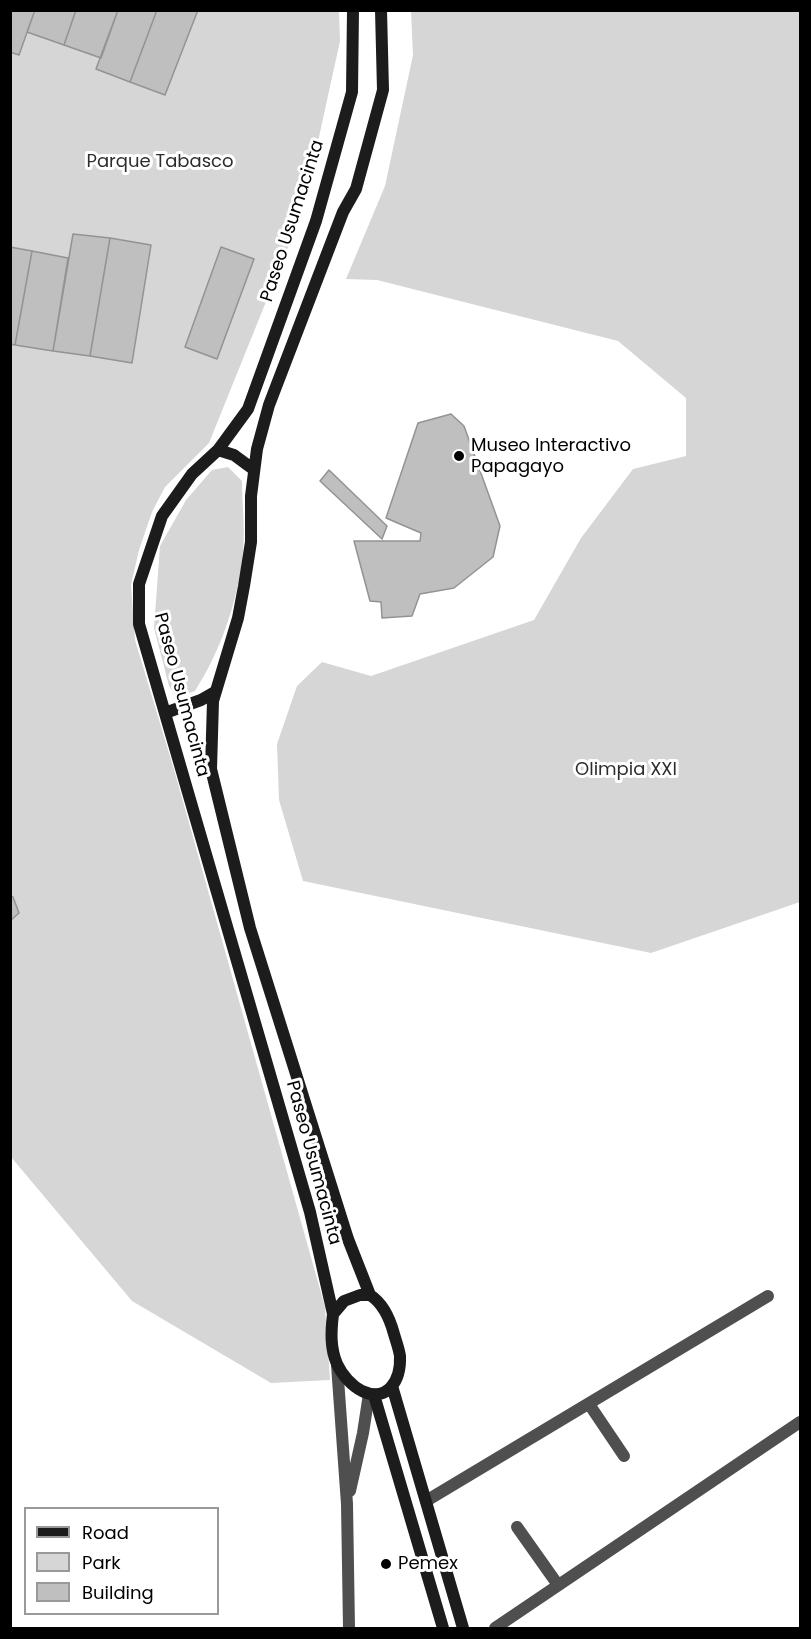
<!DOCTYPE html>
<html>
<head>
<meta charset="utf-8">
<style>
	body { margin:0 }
	#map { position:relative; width:811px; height:1639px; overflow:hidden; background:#fff; font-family:Poppins,sans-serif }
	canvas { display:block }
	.frame { position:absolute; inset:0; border:12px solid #000; pointer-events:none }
	.legend { position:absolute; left:24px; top:1507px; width:195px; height:108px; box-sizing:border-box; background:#fff; border:2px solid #999; margin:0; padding:8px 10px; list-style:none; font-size:18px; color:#000 }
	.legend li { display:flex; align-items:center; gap:12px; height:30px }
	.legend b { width:30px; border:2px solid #999 }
</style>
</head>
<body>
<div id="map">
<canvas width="811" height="1639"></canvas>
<div class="frame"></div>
<ul class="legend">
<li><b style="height:8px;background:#1c1c1c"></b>Road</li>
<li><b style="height:16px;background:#d6d6d6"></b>Park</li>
<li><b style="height:16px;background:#bfbfbf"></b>Building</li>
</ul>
</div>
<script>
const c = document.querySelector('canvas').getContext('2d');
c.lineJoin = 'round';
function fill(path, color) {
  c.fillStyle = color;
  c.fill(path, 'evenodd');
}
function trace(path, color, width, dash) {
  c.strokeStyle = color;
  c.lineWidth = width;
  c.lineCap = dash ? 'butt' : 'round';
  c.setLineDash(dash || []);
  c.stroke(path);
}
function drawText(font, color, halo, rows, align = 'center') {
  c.font = font + ' Poppins,sans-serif';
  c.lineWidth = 6;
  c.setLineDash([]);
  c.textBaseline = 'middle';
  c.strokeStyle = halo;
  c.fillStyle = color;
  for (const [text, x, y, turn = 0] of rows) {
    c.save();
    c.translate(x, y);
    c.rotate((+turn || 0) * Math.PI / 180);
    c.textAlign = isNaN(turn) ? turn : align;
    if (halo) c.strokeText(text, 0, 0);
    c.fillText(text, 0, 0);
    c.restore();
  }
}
fill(new Path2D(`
	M10 11H339L340 41 303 210 209 443 165 487 152 512 139 550 131 585 135 640 175 773 325 1307 330 1380 271 1383 132 1301 11 1157Z
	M411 11H800V902L651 953 303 881 279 800 277 744 297 686 322 662 371 676 534 620 581 538 633 469 686 456V398L618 341 377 280 346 279 385 186 413 55Z
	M228 467 242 481C242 506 246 535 242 560 236 606 220 652 195 691L176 697 169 686 154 628 160 546 186 500 212 470Z`), '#d6d6d6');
const building = new Path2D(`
	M10 10H35L19 55 10 52Z
	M35 10H76L64 45 27 32Z
	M76 10H118L101 58 64 45Z
	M118 10H157L130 82 96 69Z
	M157 10H198L165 95 130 82Z
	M73 234 110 238 90 356 53 351Z
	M110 238 151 245 132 363 90 356Z
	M10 247 32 251 15 345 10 344Z
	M221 247 254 259 217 359 185 347Z
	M32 251 68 258 53 351 15 345Z
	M451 414 464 426 500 526 493 557 454 588 420 594 412 616 382 618 381 602 370 601 354 541H420L421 533 386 518 418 423Z
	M329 470 387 526 382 539 320 481Z
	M10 895 13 897 19 913 10 921Z`);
fill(building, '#bfbfbf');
trace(building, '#939393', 1.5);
trace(new Path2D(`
	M589 1404 624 1456
	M426 1501 768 1296
	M517 1527 558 1585
	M495 1628 800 1422`), '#4f4f4f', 12);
trace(new Path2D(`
	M337 1365 347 1504 349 1628
	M350 1491 363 1433 369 1394`), '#4f4f4f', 12);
trace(new Path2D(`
	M218 450 234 455 253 469
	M165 713 201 700 215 692
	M360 1295H370C384 1304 390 1319 394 1334 396 1341 399 1349 400 1356 401 1380 388 1403 362 1391 352 1386 342 1375 337 1364 330 1348 331 1331 333 1314L344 1301Z
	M370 1295 348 1239 250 928 211 769 213 701 238 618 244 586 251 542V496L257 449 269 405 343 212 356 189 383 90 381 10
	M333 1314 310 1212 139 624V584L162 516 192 474 218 450 248 409 316 221 352 92 353 10
	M392 1386 463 1628
	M374 1395 443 1628`), '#1c1c1c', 12);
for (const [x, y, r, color] of [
	[459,456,6,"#000"],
	[386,1564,6,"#000"]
]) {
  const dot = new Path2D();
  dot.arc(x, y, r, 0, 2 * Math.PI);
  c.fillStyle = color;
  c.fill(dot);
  trace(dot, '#fff', 2);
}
drawText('18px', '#2d2d2d', '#fff', [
	["Parque Tabasco",160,162],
	["Olimpia XXI",626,770]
]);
drawText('18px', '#000', '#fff', [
	["Paseo Usumacinta",293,221,-72],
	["Paseo Usumacinta",181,695,75],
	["Paseo Usumacinta",313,1163,75]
]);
drawText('18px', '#000', '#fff', [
	["Museo Interactivo",471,446],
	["Papagayo",471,467],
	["Pemex",398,1564]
], 'left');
</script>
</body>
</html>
